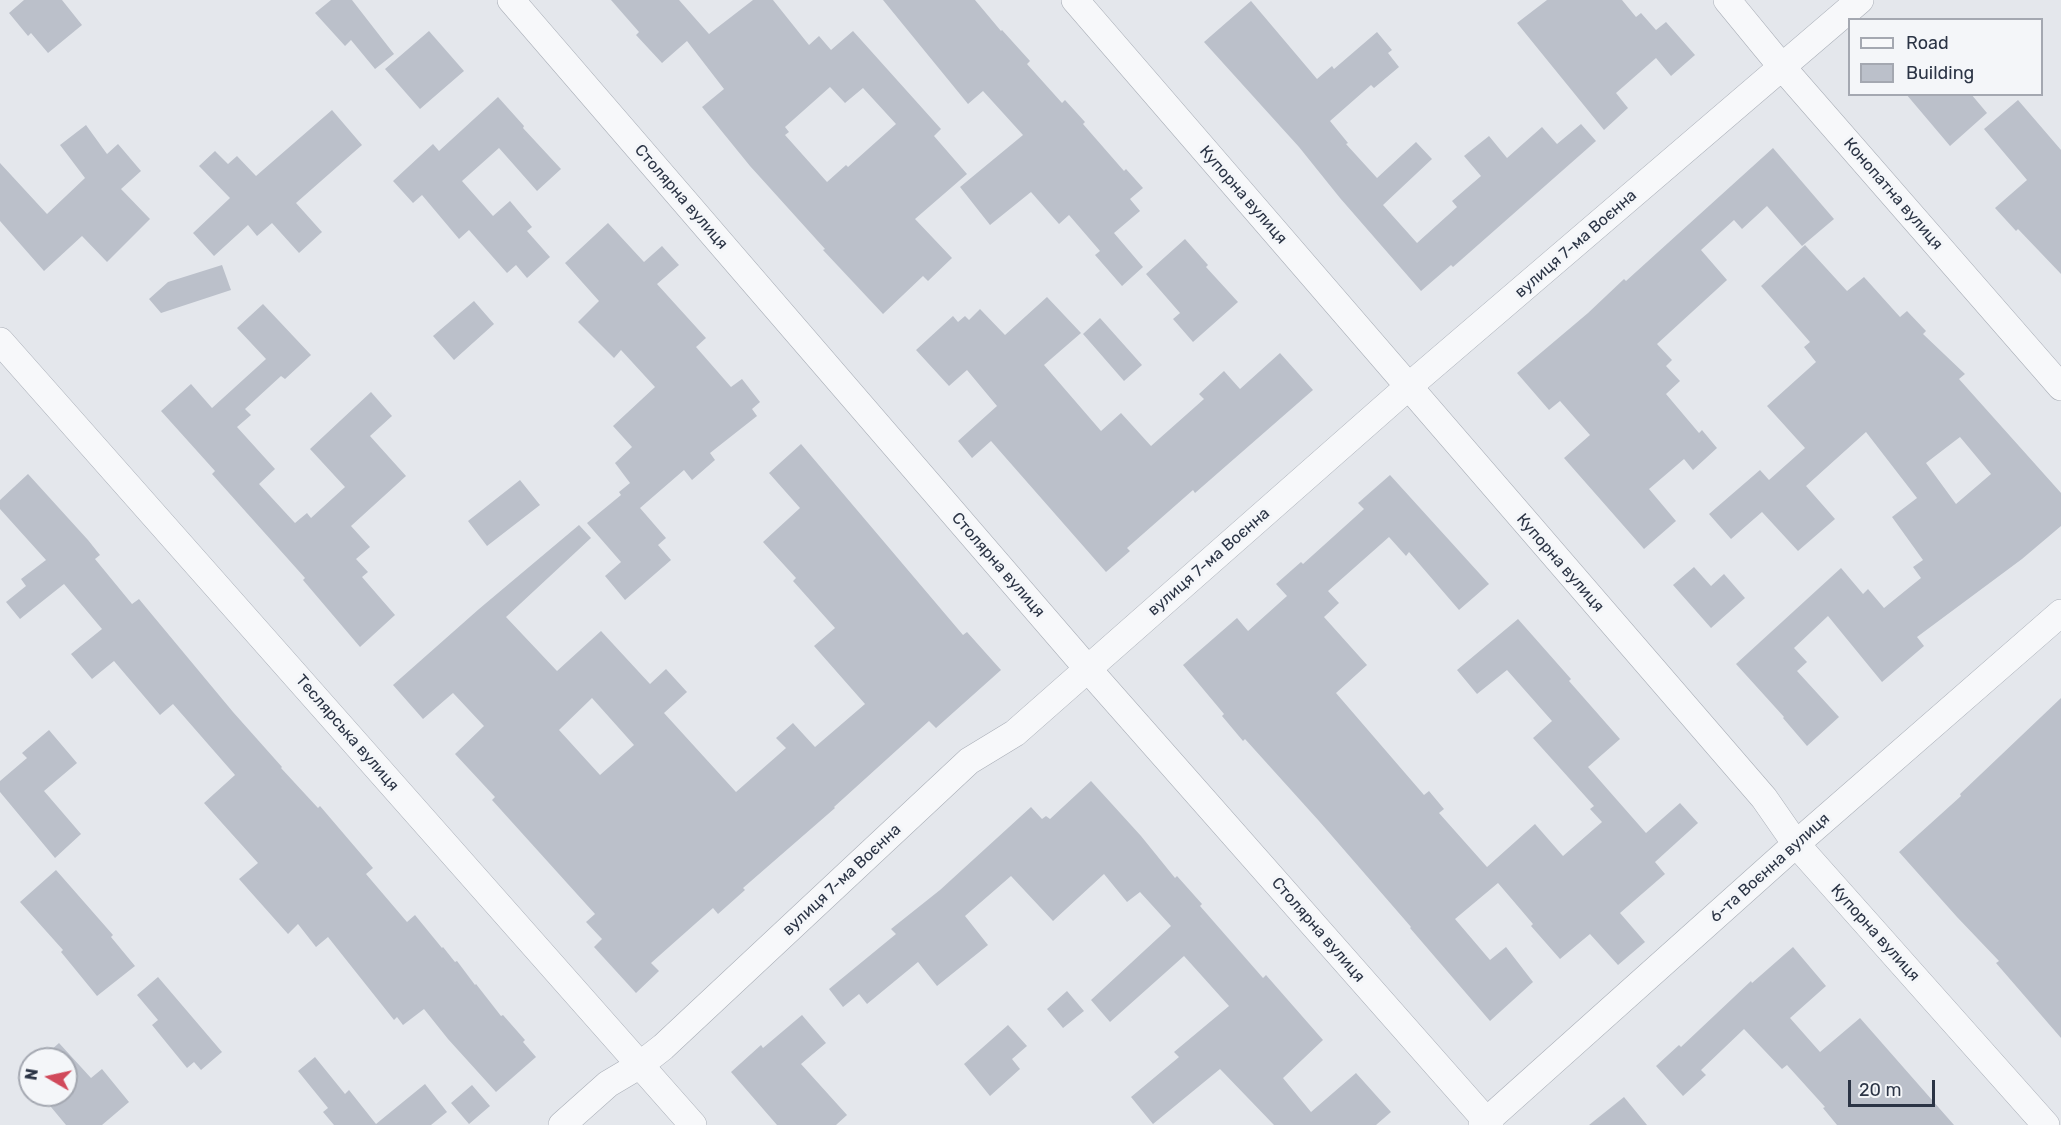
<!DOCTYPE html>
<html>
<head>
<meta charset="utf-8">
<style>
	body { margin:0 }
	#map { position:relative; width:2061px; height:1125px; overflow:hidden; background:#e4e7ec; font-family:Rubik,sans-serif }
	canvas { display:block }
	.legend { position:absolute; left:1848px; top:18px; width:195px; height:78px; box-sizing:border-box; background:#f4f6f9; border:2px solid #a4a8b1; margin:0; padding:8px 10px; list-style:none; font-size:18px; color:#2b3445 }
	.legend li { display:flex; align-items:center; gap:12px; height:30px }
	.legend b { width:30px; border:2px solid #a4a8b1 }
	.north { position:absolute; left:18px; top:1047px; width:60px; height:60px; box-sizing:border-box; background:#f4f6f9; border:2px solid #a4a8b1; border-radius:50%; rotate:279deg; font-size:16px; font-weight:700; line-height:24px; text-align:center; color:#2b3445 }
	.north::after { content:''; display:block; margin:auto; width:21px; height:27px; background:#d1495b; clip-path:polygon(50% 0,100% 100%,50% 72%,0 100%) }
	.scale { position:absolute; left:1848px; top:1080px; width:87px; height:27px; box-sizing:border-box; border:3px solid #2b3445; border-top:0; padding-left:8px; font-size:18px; line-height:21px; white-space:nowrap; color:#2b3445; -webkit-text-stroke:4px #f4f6f9; paint-order:stroke }
</style>
</head>
<body>
<div id="map">
<canvas width="2061" height="1125"></canvas>
<ul class="legend">
<li><b style="height:8px;background:#f7f8fa"></b>Road</li>
<li><b style="height:16px;background:#bbc0ca"></b>Building</li>
</ul>
<div class="north">N</div>
<div class="scale">20 m</div>
</div>
<script>
const c = document.querySelector('canvas').getContext('2d');
c.lineJoin = 'round';
function fill(path, color) {
  c.fillStyle = color;
  c.fill(path, 'evenodd');
}
function trace(path, color, width, dash) {
  c.strokeStyle = color;
  c.lineWidth = width;
  c.lineCap = dash ? 'butt' : 'round';
  c.setLineDash(dash || []);
  c.stroke(path);
}
function drawText(font, color, halo, rows, align = 'center') {
  c.font = font + ' Rubik,sans-serif';
  c.lineWidth = 6;
  c.setLineDash([]);
  c.textBaseline = 'middle';
  c.strokeStyle = halo;
  c.fillStyle = color;
  for (const [text, x, y, turn = 0] of rows) {
    c.save();
    c.translate(x, y);
    c.rotate((+turn || 0) * Math.PI / 180);
    c.textAlign = isNaN(turn) ? turn : align;
    if (halo) c.strokeText(text, 0, 0);
    c.fillText(text, 0, 0);
    c.restore();
  }
}
fill(new Path2D(`
	M24 0H62L82 25 48 53 31 33 28 36 9 13Z
	M331 0H352L394 54 375 69 351 40 345 46 315 13Z
	M611 0H679L709 34 753 0H773L809 45 819 36 831 50 853 31 941 129 934 136 967 174 915 219 952 258 928 281 923 276 883 314 823 250 825 249 750 166 702 107 724 89 687 41 662 63 636 35 639 32ZM830 87 845 103 863 88 896 124 848 167 846 165 827 182 785 135 789 132 785 127Z
	M883 0H975L1001 31 1002 30 1030 61 1027 64 1062 103 1065 100 1085 122 1083 124 1124 171 1126 169 1143 188 1130 199 1140 211 1114 233 1143 267 1122 286 1095 255 1100 251 1069 215 1059 224 1031 192 990 225 960 187 1023 135 983 91 968 104Z
	M1547 0H1622L1636 17 1641 13 1656 30 1666 22 1695 55 1671 76 1656 58 1616 93 1628 108 1604 130 1517 23Z
	M1251 1 1317 79 1332 66 1334 69 1377 32 1392 50 1388 53 1399 67 1374 88 1371 85 1330 121 1348 143 1346 144 1377 178 1416 142 1432 159 1383 205 1417 243 1457 207 1452 201 1481 176 1464 156 1489 136 1507 158 1542 127 1557 144 1581 124 1596 141 1453 267 1451 265 1421 291 1340 198 1299 147 1204 42Z
	M429 31 464 71 420 109 385 69Z
	M1906 94H1971L1987 113 1950 146Z
	M498 97 524 126 523 128 561 169 537 191 499 148 462 181 493 216 510 201 532 227 527 231 550 257 527 278 516 265 507 273 469 230 459 239 422 195 413 203 393 181 433 144 439 151Z
	M2018 100 2061 150V274L2018 229 2016 231 1995 208 2027 180 1984 129Z
	M332 110 362 145 296 203 322 232 299 253 272 223 257 236 248 225 214 256 193 233 230 198 199 166 215 151 228 164 237 156 256 176Z
	M86 125 107 154 118 144 141 171 121 189 150 219 107 262 82 236 44 271 0 221V163L47 214 85 178 60 145Z
	M1773 148 1834 219 1802 246 1767 206 1742 229 1734 220 1701 250 1727 280 1657 344 1672 360 1666 366 1680 381 1666 394 1699 433 1702 430 1717 448 1693 470 1684 459 1649 489 1676 521 1644 549 1564 458 1590 435 1560 401 1549 410 1517 373 1588 313 1624 279 1626 281Z
	M608 223 644 262 662 246 679 265 657 284 706 338 696 347 731 387 742 379 760 402 752 409 757 416 710 453 715 460 692 480 684 470 640 508 666 538 658 545 671 560 625 600 605 576 621 562 587 523 621 495 619 492 630 483 615 463 632 447 613 426 655 387 621 350 614 358 578 322 599 301 565 263Z
	M1185 239 1208 265 1206 267 1238 302 1193 342 1173 319 1180 313 1146 274Z
	M1805 245 1847 291 1864 277 1900 317 1907 311 1926 331 1923 334 1965 374 1959 379 2061 493V526L2022 559 1917 637 1924 646 1882 682 1828 616 1794 648 1807 662 1797 671 1839 717 1807 746 1783 718 1784 717 1736 664 1841 568 1863 594 1868 589 1884 608 1921 578 1913 567 1923 560 1892 517 1917 498 1866 432 1806 486 1835 519 1798 551 1762 512 1731 539 1709 514 1760 470 1769 480 1805 448 1767 406 1816 362 1804 347 1810 342 1761 286ZM1960 437 1991 474 1956 504 1926 463Z
	M222 265 231 290 161 313 149 299 168 282Z
	M1047 297 1081 333 1044 365 1101 431 1121 413 1151 446 1204 399 1199 394 1224 371 1240 389 1280 353 1313 390 1195 493 1193 490 1127 548 1130 551 1106 572 991 441 972 458 958 441 997 406 967 370 949 386 916 350 953 316 958 322 965 316 969 320 980 309 1005 335Z
	M474 301 494 324 454 360 433 336Z
	M263 304 311 355 285 379 281 376 245 409 251 415 237 427 275 469 259 484 295 523 307 513 311 518 345 487 310 449 371 392 392 416 370 436 406 476 351 526 370 547 356 559 368 572 362 577 395 615 360 647 303 580 305 578 212 474 215 471 161 411 191 384 212 408 266 359 237 328Z
	M1100 318 1142 365 1124 381 1083 334Z
	M801 444 963 635 967 632 1001 670 936 728 929 721 834 807 835 808 743 888 745 890 718 914 713 908 651 963 659 971 636 993 594 947 602 939 586 922 595 914 492 800 495 797 455 754 484 726 453 693 423 719 393 685 479 609 579 525 591 538 506 617 557 671 601 631 650 684 666 669 687 692 664 713 736 792 786 748 776 738 793 723 815 747 865 704 814 646 835 628 793 581 796 578 763 542 800 508 769 473ZM592 698 634 745 600 775 559 730Z
	M28 474 88 540 100 555 95 559 132 604 139 599 233 712 282 767 281 768 318 808 320 806 373 868 366 874 407 922 415 915 442 948 443 947 455 962 457 961 475 985 476 984 501 1016 503 1015 525 1040 523 1042 536 1057 496 1092 448 1039 424 1009 403 1025 397 1017 394 1020 328 937 316 947 298 924 288 934 239 879 258 863 204 803 235 775 173 704 160 715 114 661 92 679 71 654 102 629 64 584 20 619 6 602 26 586 21 579 46 560 0 509V500Z
	M1390 475 1489 584 1459 610 1409 552 1406 556 1389 537 1328 591 1339 603 1324 617 1367 665 1336 693 1424 795 1429 791 1444 809 1439 813 1487 867 1535 824 1563 856 1602 822 1590 809 1594 806 1533 738 1552 721 1507 670 1477 694 1457 670 1518 619 1571 679 1569 681 1620 739 1588 767 1646 833 1680 803 1698 823 1655 862 1665 874 1620 913 1645 942 1618 965 1590 934 1560 959 1531 926 1533 924 1498 883 1455 919 1490 960 1506 947 1533 982 1490 1021 1410 928 1411 927 1319 821 1245 739 1243 741 1222 716 1224 714 1183 665 1237 618 1248 631 1287 596 1276 584 1301 562 1303 564 1364 509 1358 503Z
	M520 480 540 505 487 546 468 521Z
	M1694 567 1711 586 1724 574 1745 598 1711 628 1673 585Z
	M2061 698V1038L1996 963 1999 961 1957 917 1899 852 1961 796 1960 794Z
	M49 730 77 763 44 791 81 834 55 858 0 792V781L27 758 22 753Z
	M1091 781 1141 836 1175 878 1177 876 1202 904 1200 906 1263 978 1266 975 1323 1040 1283 1078 1311 1112 1356 1073 1391 1112 1376 1125H1274L1220 1069 1153 1124 1131 1097 1179 1057 1174 1052 1229 1006 1184 956 1110 1022 1091 1000 1171 926 1140 892 1127 902 1104 874 1053 921 1011 876 965 916 988 945 937 986 918 962 867 1004 859 994 843 1007 829 989 896 934 891 929 940 890 1031 807 1042 819 1046 816 1050 819Z
	M56 870 113 935 111 937 135 966 97 996 61 952 63 950 20 902Z
	M1793 947 1826 986 1790 1018 1820 1052 1860 1018 1954 1125H1837L1823 1108 1825 1107 1787 1065 1782 1069 1744 1029 1701 1070 1706 1075 1683 1096 1656 1066 1679 1045 1681 1047 1751 981 1752 983Z
	M158 977 222 1052 201 1070 194 1062 187 1068 152 1025 158 1020 137 995Z
	M1067 991 1084 1011 1063 1028 1047 1009Z
	M802 1015 826 1043 801 1064 847 1115 836 1125H777L731 1072 761 1045 763 1048Z
	M1008 1025 1027 1046 1012 1059 1020 1069 990 1096 964 1064Z
	M59 1043 91 1078 102 1069 129 1102 102 1125H66L41 1095H66V1059H41Z
	M315 1057 345 1094 349 1090 376 1124 425 1084 447 1112 431 1125H334L323 1112 328 1108 298 1071Z
	M472 1085 490 1106 469 1124 451 1103Z
	M1624 1097 1647 1125H1589Z`), '#bbc0ca');
const minor = new Path2D(`
	M511 0 1087 668 1490 1125
	M1075 0 1764 798 1796 844 2046 1125
	M1727 0 1782 67 2061 387
	M0 341 693 1125
	M562 1125 608 1084 640 1065 663 1047 969 761 1015 733 1408 387 1860 0
	M1482 1125 1796 844 2061 613`);
trace(minor, '#a9aeb7', 28);
trace(minor, '#f7f8fa', 27);
drawText('16px', '#2b3445', '#f4f6f9', [
	["Конопатна вулиця",1893,194,49],
	["Купорна вулиця",1243,195,49],
	["Столярна вулиця",681,197,49],
	["вулиця 7-ма Воєнна",1576,244,-41],
	["вулиця 7-ма Воєнна",1209,562,-41],
	["Купорна вулиця",1560,563,49],
	["Столярна вулиця",998,565,49],
	["Теслярська вулиця",347,733,49],
	["6-та Воєнна вулиця",1770,868,-42],
	["вулиця 7-ма Воєнна",842,880,-43],
	["Столярна вулиця",1318,930,49],
	["Купорна вулиця",1875,933,48]
]);
</script>
</body>
</html>
